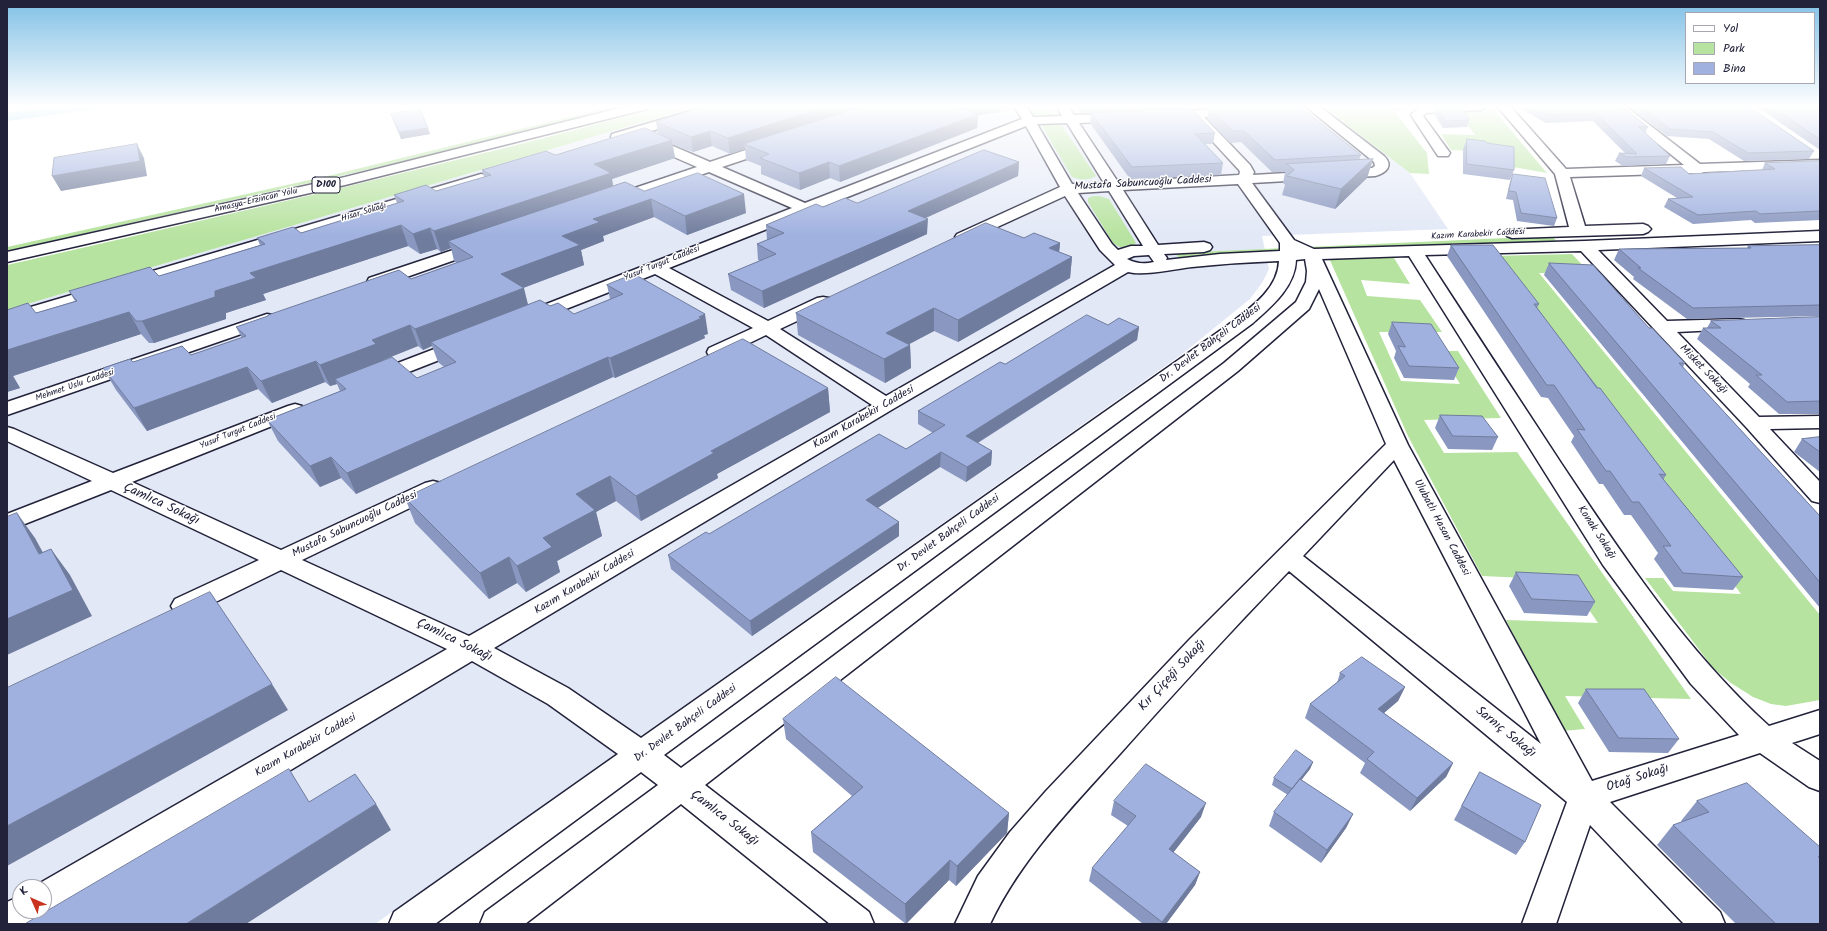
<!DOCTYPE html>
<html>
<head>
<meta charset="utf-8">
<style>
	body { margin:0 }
	#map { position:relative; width:1827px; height:931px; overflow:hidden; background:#fff; font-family:Kalam,sans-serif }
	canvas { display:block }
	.frame { position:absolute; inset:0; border:8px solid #22223b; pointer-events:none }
	.legend { position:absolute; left:1685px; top:12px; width:130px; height:72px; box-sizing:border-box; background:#fff; border:1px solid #a7a7b1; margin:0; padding:5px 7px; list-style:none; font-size:12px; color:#22223b }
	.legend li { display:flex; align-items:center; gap:8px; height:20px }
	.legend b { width:20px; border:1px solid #a7a7b1 }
	.north { position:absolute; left:12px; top:879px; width:40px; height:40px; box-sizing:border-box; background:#fff; border:1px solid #a7a7b1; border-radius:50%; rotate:315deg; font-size:11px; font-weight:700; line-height:16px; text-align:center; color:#22223b }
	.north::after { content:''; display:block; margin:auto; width:14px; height:18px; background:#c8321e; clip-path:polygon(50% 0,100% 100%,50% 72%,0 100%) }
</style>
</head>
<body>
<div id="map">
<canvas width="1827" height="931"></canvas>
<div class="frame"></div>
<ul class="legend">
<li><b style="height:5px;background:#fff"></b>Yol</li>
<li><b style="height:11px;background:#b7e3a0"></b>Park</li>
<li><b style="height:11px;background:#a0b1e0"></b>Bina</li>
</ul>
<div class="north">K</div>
</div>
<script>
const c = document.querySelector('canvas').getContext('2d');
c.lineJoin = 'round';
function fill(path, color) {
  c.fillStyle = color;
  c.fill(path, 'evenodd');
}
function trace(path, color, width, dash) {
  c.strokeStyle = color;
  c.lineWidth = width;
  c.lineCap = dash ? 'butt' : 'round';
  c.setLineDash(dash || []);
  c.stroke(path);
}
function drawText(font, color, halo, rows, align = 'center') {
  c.font = font + ' Kalam,sans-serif';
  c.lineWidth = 3;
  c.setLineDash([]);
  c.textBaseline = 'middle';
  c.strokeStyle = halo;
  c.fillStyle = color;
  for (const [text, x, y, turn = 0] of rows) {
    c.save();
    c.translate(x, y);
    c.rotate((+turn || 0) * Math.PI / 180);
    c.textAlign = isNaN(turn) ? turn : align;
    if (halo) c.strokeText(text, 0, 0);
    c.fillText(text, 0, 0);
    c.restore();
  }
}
fill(new Path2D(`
	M697 106H1322L1410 173 1448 229 1262 236 1269 269 1262 283 1250 299 1181 355 375 924H7V310ZM20 887H44V911H20Z`), '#e2e8f6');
fill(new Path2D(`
	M614 106H626L375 168 7 251V247L332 175Z
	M666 106H697L7 310V265C227 215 447 165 666 106Z
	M1029 106H1050L1055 115C1051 117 1039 119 1034 115 1032 114 1030 109 1029 106Z
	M1322 106H1441L1394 111 1427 153 1429 174 1410 173Z
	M1493 109 1547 173 1513 167 1477 151 1451 150 1441 134 1475 135 1457 110Z
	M1060 123 1096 176C1088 181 1080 180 1072 177L1042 126 1044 124Z
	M1093 196H1099L1109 199 1136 243C1129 250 1120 249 1113 243L1088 202V198Z
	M1551 236 1557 241 1392 246 1194 255 1195 257 1179 258 1175 253Z
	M1572 254 1591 274 1539 273 1820 615V700L1786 706 1771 704 1753 697 1731 683 1713 668 1645 578H1663L1673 591 1741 594 1493 256Z
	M1329 258H1394L1410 284 1361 280 1367 296 1420 300 1442 332H1379L1401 381 1460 384 1440 351H1458L1501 418 1424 420 1444 453 1517 452 1691 699 1565 696 1585 729 1562 731 1506 620 1598 623 1569 580 1482 576 1408 436Z`), '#b7e3a0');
fill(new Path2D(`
	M58 106H97L95 109 90 110 7 121V113Z`), '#85d2e4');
const minor = new Path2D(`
	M707 106H726L724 109 622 140H612L611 137 612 134Z
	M1014 106H1026L1033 117 1062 116 1058 109 1061 106H1068L1074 115 1125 114 1127 117 1125 120 1121 121 1079 123 1118 182 1239 175 1240 172 1239 170 1191 118H1163L1161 115 1163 112 1167 111 1242 109 1244 112 1242 115 1238 116 1204 117 1250 165 1254 172 1253 175 1372 168 1375 166 1374 162 1305 106H1319L1384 156C1394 166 1386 173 1375 176L1252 183 1294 240 1314 249 1585 241 1820 231V241L1598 250 1667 321 1738 319 1744 320 1747 324 1744 328 1738 329 1677 332 1759 417 1820 416V428L1770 429 1820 482V503L1812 501 1746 427 1581 251 1425 255C1470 325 1516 394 1561 463 1623 556 1686 651 1769 726L1820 710V734L1792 743 1820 761V791L1809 787 1760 753 1610 802 1720 912 1725 924H1684L1590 825 1556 924H1522L1567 802 1289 571C1231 631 1174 693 1118 756 1071 808 1020 860 990 924H955L978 876 1010 832 1046 791 1190 639 1386 444 1319 289 1309 309 1238 371 705 785 869 912 874 924H830L681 804 525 924H480L485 912 658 785 641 772 435 924H389L394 912 618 754 548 704 472 661 56 911 44 915 40 914 34 924H7V902L20 896V911H44V887H33L447 649 281 570 193 613 184 615 175 613 171 606 175 599 259 560 111 490 7 531V514L92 481 7 441V427L14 429 113 473 288 406 295 404 302 406 305 410 302 414 132 482 281 550 425 483 433 481 441 483 444 488 441 493 302 560 469 636 872 405 766 335 723 356 716 358 709 356 707 352 709 348 753 328 655 274 538 320 532 321 526 320 523 316 526 312 792 208 709 172 618 203 613 204 608 203 606 200 608 197 697 167 642 143 641 140 642 137H652L710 162 769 142H779L781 145 779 148 722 167 805 203 1022 119ZM1067 123 1104 183 1072 184 1037 124ZM1026 126 1060 187 957 234 955 237 957 240 963 242 969 240 1065 196 1100 250 1115 265 886 396 780 329 829 306 832 302 829 298 823 297 817 298 768 321 669 268ZM1238 184 1280 243V251L1220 254 1166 260 1167 258 1164 254 1204 252 1210 250 1212 247 1210 244 1204 242 1158 245 1123 190ZM1109 191 1143 246H1131L1118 250 1112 244 1078 193ZM1149 255 1154 262C1144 264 1137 264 1127 259L1134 256ZM1409 256 1603 565 1691 684 1739 735 1592 781 1408 445 1322 259ZM1305 259 1307 271 1306 282 1296 302 1224 363 808 675 681 768 664 755 1253 323C1272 306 1295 287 1296 260ZM1279 261C1278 290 1249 309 1228 325L641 738 568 688 494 648 893 409 1128 272C1145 276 1174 269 1192 267 1221 264 1250 262 1279 261ZM1394 460 1541 744 1303 556Z
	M1423 106H1487L1481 110 1426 113 1423 116 1450 153 1448 156H1438L1411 115 1419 107Z
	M1497 106H1510L1566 169 1684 165 1611 106H1625L1700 164 1820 160V168L1704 172 1699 174 1694 173 1570 177 1585 226 1643 224 1648 226 1651 229 1648 232 1643 234 1512 238 1507 236 1504 233 1507 230 1569 227 1555 174Z
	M481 174 486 175 488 178 486 181 7 325V314Z
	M480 241 486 243 488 246 486 249 381 286 375 287 369 286 367 282 369 278Z
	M267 314 273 315 276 319 273 323 7 415V402Z
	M463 338 470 340 472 344 470 348 383 382 376 384 369 382 366 378 369 374Z`);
const highway = new Path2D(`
	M628 106H649L647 109 345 185 7 262V252L345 177Z`);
trace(minor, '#22223b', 3);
trace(highway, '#22223b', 3);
fill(minor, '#fff');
fill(highway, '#fff');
fill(new Path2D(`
	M708 106H1001L1000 112 978 115 977 128 840 182 830 178 800 190 761 174V166L746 160 745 149 730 154 712 146 693 152 672 144 675 158 612 179 613 186 644 191 746 213 687 235 654 217 603 236 604 241 581 250 584 265 523 288 528 305 550 306 574 314 610 299 607 285 708 334 704 335 705 338 676 351 615 378 613 377 356 494 341 478 320 487 278 441 267 420 340 391 337 384 330 386 325 382 272 403 258 389 147 431 116 390 103 368 133 362 191 355 242 338 236 327 411 279 457 263 454 261 451 248 441 252 437 249 420 254 408 246 263 294 266 300 226 313V319L154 343H149L141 334 13 376 20 388 7 392V310L36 313 75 301 69 291 159 276 260 245 257 238 301 233 397 203 394 195 436 191 484 177 482 170 658 134 656 122ZM418 346 423 350 432 346 438 362 444 367 417 378 383 361V360Z
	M1076 106H1182V109L1215 133 1213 144H1205L1223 163 1221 175 1130 179 1090 123 1091 113H1081Z
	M1195 106H1299L1361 155 1359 160 1373 159 1367 178 1335 209 1282 195 1285 185 1283 183 1285 172H1272L1241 142 1230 143 1207 119 1209 109H1198Z
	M1516 106H1621L1648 127 1645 133 1670 156 1666 164 1623 166 1615 161 1619 153H1625L1593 121 1546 123Z
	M1628 106H1745L1814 151 1809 159 1744 161 1709 139 1667 136Z
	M1753 106H1820V150L1763 111Z
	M1436 107 1469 120 1467 127 1443 128 1434 114Z
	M391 114 428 128 430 134 401 139 393 120Z
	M1467 139 1487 143 1514 170 1510 180 1463 174V149Z
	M1820 161V220L1755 223 1751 220 1693 224 1664 207 1668 199 1677 198 1641 176 1644 168 1689 174 1762 170 1765 163Z
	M1019 162 1018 176 925 218 927 234 764 308 731 290 728 274 760 261 758 260 757 244 767 240 766 225 823 207 857 203Z
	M1513 174 1557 218 1554 226 1517 221 1513 200 1506 199 1510 182Z
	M1024 238 1060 243 1059 252 1072 257 1070 278 958 342 934 331 909 344 910 345 911 368 885 383 798 335 796 313Z
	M1451 245 1539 304 1537 308 1565 345 1666 475 1663 480 1743 577 1733 590 1674 587 1654 559 1658 553 1631 515H1624L1603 484H1599L1571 442 1574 436 1548 398 1541 397 1447 256Z
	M1820 245V316L1687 319 1633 279 1634 277 1614 260 1619 249 1747 248 1748 246Z
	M1549 263 1685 363 1683 367 1820 516V608L1544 275Z
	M1820 317V414H1779L1748 387 1750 384 1697 339 1703 328H1707L1711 321Z
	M1392 322 1459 368 1454 380 1404 378 1394 358 1396 351 1388 334Z
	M1108 325 1139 327 1137 340 978 443 992 451 991 465 966 482 940 467 877 508 899 522V536L752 636 671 569 668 555 709 534 906 449 933 433 918 424V411L1005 364Z
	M828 388 830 412 717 474 718 478 641 521 616 501 596 512 602 536 557 561 560 572 526 592 517 583 489 599 415 523 405 498Z
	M1440 415 1498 437 1492 450 1448 449 1435 428Z
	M1820 437V472L1794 452 1802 439Z
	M1516 572 1595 602 1587 616 1524 613 1509 586Z
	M1340 673 1405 687 1398 701 1384 713 1453 763 1446 777 1410 811 1360 773 1365 763 1305 718 1310 704 1337 683Z
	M1586 689 1679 739 1668 753 1609 752 1578 703Z
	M783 719 1009 813 1007 833 956 886 949 880 906 924 813 852 811 832 852 796 786 739Z
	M1313 762 1310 769 1301 780 1353 814 1346 828 1321 863 1269 826 1274 812 1288 795 1272 785 1274 778Z
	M1480 772 1525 842 1516 855 1454 820 1472 786Z
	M1747 783 1820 924H1736L1657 845 1673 825 1682 822 1681 821 1697 801Z
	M1114 801 1201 817 1173 853 1200 872 1195 885 1166 924H1143L1089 881 1092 868 1128 826 1111 815Z`), '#8a98c1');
fill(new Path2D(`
	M828 106H874L744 144 745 149 730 154 728 138Z
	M945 106H1001L1000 112 978 115 977 128 840 182 839 166Z
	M428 128 430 134 401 139 399 132Z
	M710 131 712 146 693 152 691 137Z
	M672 140 675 158 612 179 614 192 448 241 451 248 441 252 434 231 594 164Z
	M137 144 144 158 147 176 61 191 52 176Z
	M1373 159 1367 178 1335 209 1341 189Z
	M829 162 830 178 800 190 799 173Z
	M1019 162 1018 176 908 226V211Z
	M744 194 746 213 687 235 685 216Z
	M651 199 654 217 603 236 604 241 581 250 584 265 507 294 501 274 562 236 593 219Z
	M928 219 927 234 764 308 762 291Z
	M401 225 408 246 263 294 266 300 226 313V319L154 343 142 321 215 291 250 273Z
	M430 228 437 249 420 254 413 234Z
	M1060 243 1058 264 1049 248Z
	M1072 257 1070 278 958 342V320Z
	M524 288 529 309 431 342 432 346 423 350 415 329Z
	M934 308V331L887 356 886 333Z
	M129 312 141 334 13 376 20 388 7 392V350Z
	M705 314 708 334 704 335 705 338 615 378 610 358Z
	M410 325 418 346 383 360 385 365 335 379 337 384 330 386 320 365 372 340Z
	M1139 327 1137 340 966 450V436Z
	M910 345 911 368 885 383 884 359Z
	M608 357 613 377 356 494 347 473Z
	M316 361 325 382 272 403 261 381Z
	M247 367 258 389 147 431 134 408Z
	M828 388 830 412 717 474 718 478 641 521 636 496 711 451Z
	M992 451 991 465 966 482 967 467Z
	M941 452 940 467 867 515 866 500Z
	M331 457 341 478 320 487 310 466Z
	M610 476 616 501 596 512 602 536 557 561 560 572 526 592 517 566 576 494Z
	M17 513 35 538 58 580 39 554Z
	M899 522V536L752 636 750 621Z
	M51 549 70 575 92 616 7 655V619Z
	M509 557 517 583 489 599 480 573Z
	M272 684 288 710 7 866V826Z
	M1405 687 1398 701 1372 723 1378 709Z
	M1313 762 1310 769 1289 796 1292 789Z
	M1453 763 1446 777 1410 811 1417 798Z
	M1206 803 1201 817 1165 863 1169 849Z
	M376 804 391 830 246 924H186Z
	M1009 813 1007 833 956 886 957 866Z
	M1353 814 1346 828 1321 863 1327 850Z
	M950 860 949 880 906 924 905 904Z
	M1200 872 1195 885 1166 924H1161L1162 922Z`), '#707c9d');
const building = new Path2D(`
	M708 106H828L728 138 710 131 691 137 656 122Z
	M864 106H954L978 114 839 166 829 162 799 173 760 158 769 154 744 144Z
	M1261 106H1299L1361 155 1275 160 1244 131H1233L1209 108Z
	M1454 106H1461L1469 120 1445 121 1436 107Z
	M1532 106H1621L1648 127 1638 126 1670 156 1627 157 1619 153 1637 154 1596 113 1549 115Z
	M1641 106H1745L1757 112 1814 151 1748 153 1713 132 1670 129Z
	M1771 106H1820V139Z
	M420 109 428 128 399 132 391 114Z
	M1192 109 1215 133 1195 134 1223 163 1132 167 1091 113Z
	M645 128 672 140 594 164 611 173 434 231 430 228 413 234 401 225 250 273 256 278 215 291V297L142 321H136L129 312 7 350V310L28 303 36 313 77 301 69 291 150 267 159 276 265 244 257 238 293 227 301 233 404 201 394 195 426 185 436 191 491 175 482 170 546 151 555 155Z
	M1467 139 1485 141 1487 143 1514 147V170L1467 164Z
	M137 144 140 161 52 176 54 158Z
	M984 150 1019 162 908 211 928 219 762 291 728 274 776 254 757 244 784 233 766 225 816 204 823 207 845 198 857 203Z
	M1373 159 1341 189 1287 176 1294 170 1287 164Z
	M1820 161V211L1760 214 1756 211 1698 215 1668 199 1693 197 1644 168 1681 167 1689 174 1775 169 1765 163Z
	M698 173 744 194 685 216 651 199 593 219 600 222 562 236 580 245 501 274 524 288 415 329 410 325 372 340 376 344 320 365 316 361 261 381 247 367 134 408 103 368 130 359 133 362 182 346 191 355 246 336 236 327 268 316V315L399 270 411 279 473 257 448 241 625 182 644 191Z
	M1513 174 1545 178 1557 218 1521 213 1516 192 1509 191Z
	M986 223 1024 238 1034 233 1060 243 1049 248 1072 257 958 320 934 308 886 333 910 345 884 359 796 313Z
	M1451 245H1493L1539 304H1534L1565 345 1597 388H1600L1666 475 1659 474 1743 577 1683 573 1663 546H1671L1639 502H1632L1610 471H1606L1577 429 1585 430 1554 385H1547Z
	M1820 245V305L1693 308 1638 268H1641L1619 249 1751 248 1748 246Z
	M1549 263 1593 265 1649 328H1652L1685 363H1679L1820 516V582Z
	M634 274 705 314 699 317 702 318 610 358 608 357 347 473 331 457 310 466 267 420 346 389 335 379 392 357 417 378 456 362 431 342 540 300 550 306 558 303 574 314 623 294 607 285Z
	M1087 315 1108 325 1119 318 1139 327 966 436 992 451 967 467 941 452 866 500 899 522 750 621 668 555 706 532 709 534 879 434 906 449 945 425 918 411 1000 362 1005 364Z
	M1820 317V401L1787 402 1756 375H1762L1703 328H1721L1711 321Z
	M1392 322 1431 324 1459 368 1409 366 1398 346 1405 347Z
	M743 339 828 388 711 451 714 453 636 496 610 476 576 494 595 510 543 538 552 547 517 566 509 557 480 573 405 498Z
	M1440 415 1482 416 1498 437 1453 436Z
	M1820 437V452L1802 439Z
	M17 513 39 554 51 549 73 590 7 619V517Z
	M1516 572 1578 575 1595 602 1532 599Z
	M210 592 272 684 7 826V688Z
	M1362 657 1405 687 1378 709 1453 763 1417 798 1367 759 1374 752 1310 704 1345 676 1340 673Z
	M836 677 1009 813 957 866 950 860 905 904 811 832 863 787 783 719Z
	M1586 689H1644L1679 739 1619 738Z
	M1296 750 1313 762 1292 789 1274 778Z
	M1146 764 1206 803 1169 849 1200 872 1162 922 1092 868 1136 816 1114 801Z
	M289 769 309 802 355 774 376 804 186 924H25Z
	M1480 772 1541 805 1525 842 1462 806Z
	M1300 779 1353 814 1327 850 1274 812Z
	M1747 783 1820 847V856L1818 857 1820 858V924H1776L1673 825 1709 812 1697 801Z`);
fill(building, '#a0b1e0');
trace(building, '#707c9d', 1);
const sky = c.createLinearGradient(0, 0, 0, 236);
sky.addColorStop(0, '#80c0e6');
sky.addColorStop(0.45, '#fff');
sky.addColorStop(1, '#ffffff00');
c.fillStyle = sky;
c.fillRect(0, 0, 1827, 236);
drawText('9px', '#22223b', '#fff', [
	["Amasya-Erzincan Yolu",256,201,-13],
	["Hisar Sokağı",364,213,-17],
	["Kazım Karabekir Caddesi",1478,235,-3],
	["Yusuf Turgut Caddesi",662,264,-22],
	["Mehmet Uslu Caddesi",75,386,-19],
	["Yusuf Turgut Caddesi",238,432,-22]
]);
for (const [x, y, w] of [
	[326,185,28]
]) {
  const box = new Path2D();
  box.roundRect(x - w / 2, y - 8, w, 16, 3);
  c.fillStyle = '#fff';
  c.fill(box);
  trace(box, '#22223b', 1);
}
drawText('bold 10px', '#22223b', null, [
	["D100",326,185]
]);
drawText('11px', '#22223b', '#fff', [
	["Mustafa Sabuncuoğlu Caddesi",1143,184,-3],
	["Dr. Devlet Bahçeli Caddesi",1211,344,-37],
	["Misket Sokağı",1703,370,46],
	["Kazım Karabekir Caddesi",864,418,-30],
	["Mustafa Sabuncuoğlu Caddesi",355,525,-26],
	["Ulubatlı Hasan Caddesi",1441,528,62],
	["Konak Sokağı",1596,533,57],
	["Dr. Devlet Bahçeli Caddesi",949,534,-36],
	["Kazım Karabekir Caddesi",585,583,-31],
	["Dr. Devlet Bahçeli Caddesi",686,724,-36],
	["Kazım Karabekir Caddesi",306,746,-30]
]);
drawText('13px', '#22223b', '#fff', [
	["Çamlıca Sokağı",161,505,25],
	["Çamlıca Sokağı",454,641,26],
	["Kır Çiçeği Sokağı",1173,676,-47],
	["Sarnıç Sokağı",1505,733,39],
	["Otağ Sokağı",1638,779,-18],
	["Çamlıca Sokağı",724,819,38]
]);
</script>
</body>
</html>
